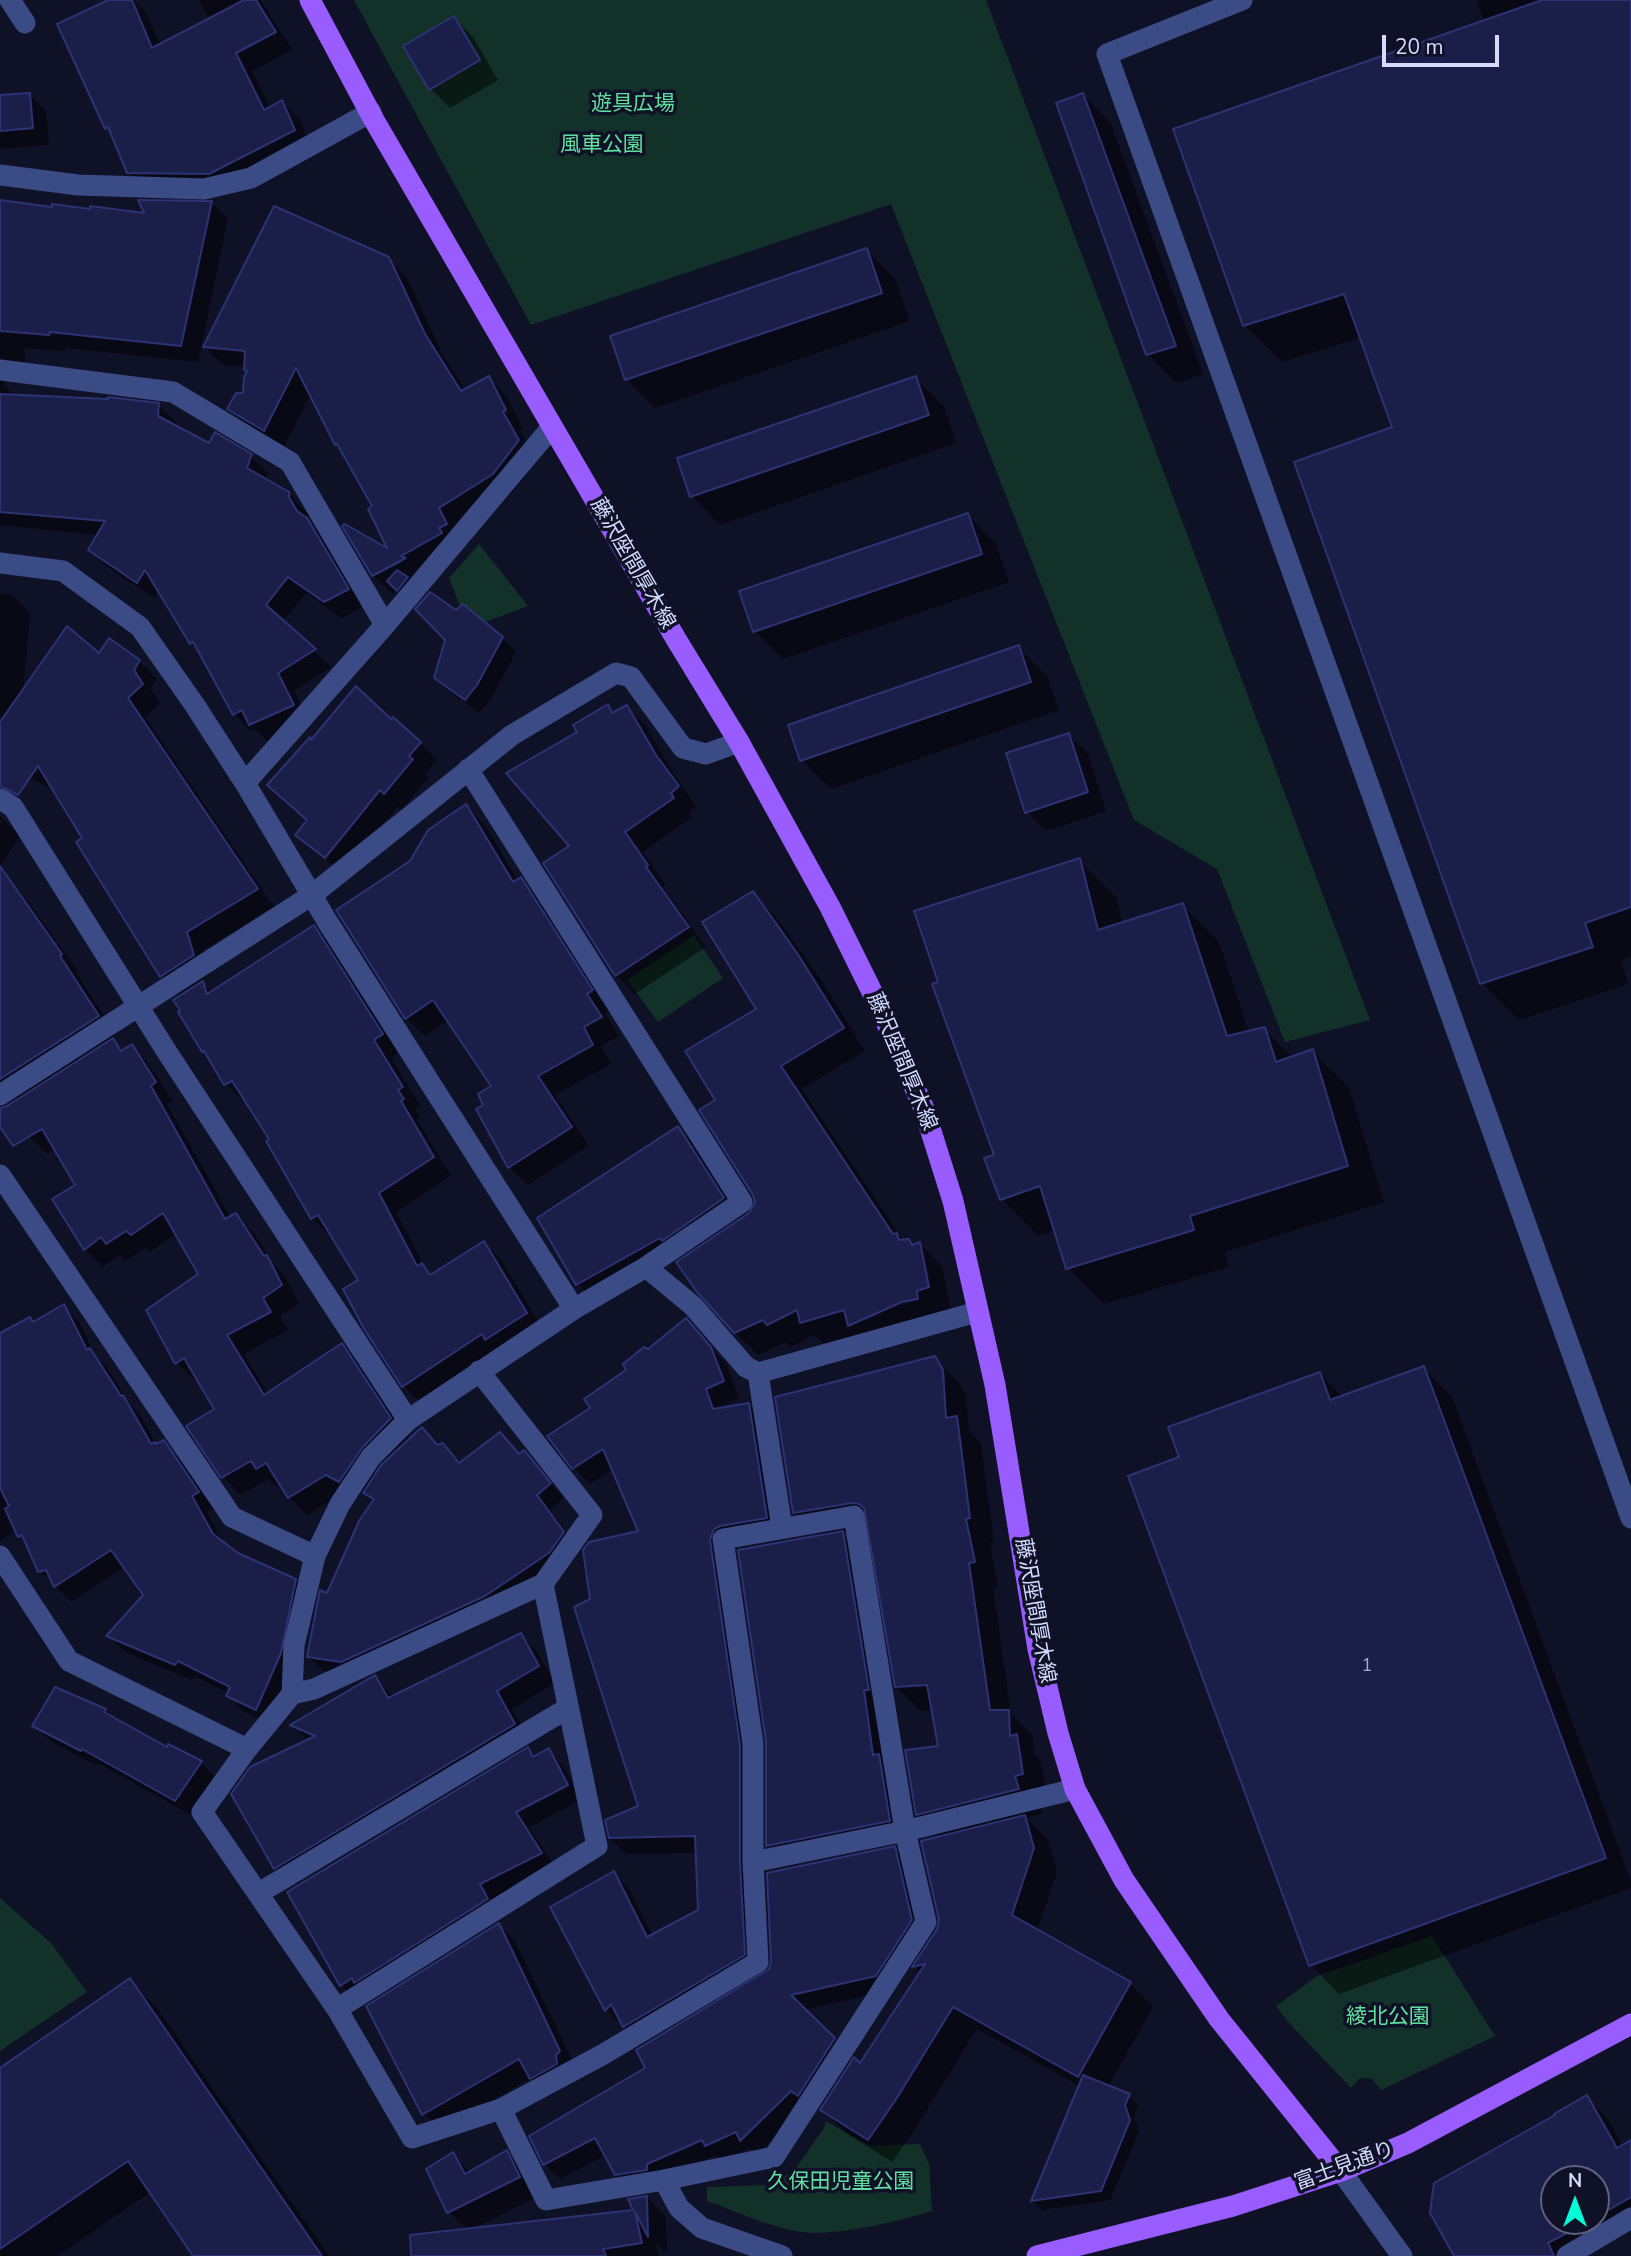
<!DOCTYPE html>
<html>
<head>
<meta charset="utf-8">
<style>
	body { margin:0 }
	#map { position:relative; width:1631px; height:2256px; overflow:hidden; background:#0f1127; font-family:"Nunito Sans",sans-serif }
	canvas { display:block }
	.north { position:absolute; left:1540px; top:2165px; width:70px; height:70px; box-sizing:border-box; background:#0f1127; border:2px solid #5e627d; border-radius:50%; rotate:0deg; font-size:19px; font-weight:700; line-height:28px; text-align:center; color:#d5dbff }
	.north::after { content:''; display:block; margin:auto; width:24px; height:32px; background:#01ffd7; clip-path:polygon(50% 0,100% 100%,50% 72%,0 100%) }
	.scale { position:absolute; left:1382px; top:35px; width:117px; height:32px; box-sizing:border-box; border:4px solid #d5dbff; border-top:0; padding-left:9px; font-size:21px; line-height:24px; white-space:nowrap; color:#d5dbff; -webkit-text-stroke:5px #0f1127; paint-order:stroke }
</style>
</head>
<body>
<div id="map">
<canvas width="1631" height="2256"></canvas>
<div class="north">N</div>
<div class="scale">20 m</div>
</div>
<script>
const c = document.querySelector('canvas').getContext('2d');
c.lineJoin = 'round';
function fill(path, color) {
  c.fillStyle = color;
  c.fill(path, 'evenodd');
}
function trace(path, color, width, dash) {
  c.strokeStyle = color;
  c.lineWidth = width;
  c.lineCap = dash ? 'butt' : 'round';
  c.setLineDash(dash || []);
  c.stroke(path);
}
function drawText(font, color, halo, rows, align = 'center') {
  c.font = font + ' "Nunito Sans","Noto Sans JP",sans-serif';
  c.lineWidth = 7;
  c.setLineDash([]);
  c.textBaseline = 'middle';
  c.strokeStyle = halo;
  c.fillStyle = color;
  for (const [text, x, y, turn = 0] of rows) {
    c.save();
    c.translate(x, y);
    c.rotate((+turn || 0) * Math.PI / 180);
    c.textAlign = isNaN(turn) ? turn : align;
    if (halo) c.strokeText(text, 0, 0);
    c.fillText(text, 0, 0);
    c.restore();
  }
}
fill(new Path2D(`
	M354 0H986L1370 1020 1285 1042 1217 869 1134 820 891 204 531 325Z
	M479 544 528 606 469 628 449 578Z
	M694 935 723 978 658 1022 627 980Z
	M0 1898 51 1943 87 1992 0 2051Z
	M1432 1936 1495 2036 1381 2090 1372 2079 1360 2078 1351 2088 1289 2023 1276 2006 1317 1976Z
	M826 2121 870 2146 920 2144 929 2164 932 2211C895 2222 854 2232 815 2233 781 2233 739 2212 707 2201V2187L769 2185 794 2171 824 2128Z`), '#123128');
fill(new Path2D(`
	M112 0H134L145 11 160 45 210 20 199 0H261L292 50 252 71 271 108 282 102 300 120 311 148 221 193 147 191 129 172 113 136 106 128 60 25Z
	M1477 0H1631V956L1621 960 1628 984 1519 1020 1482 983 1395 428 1362 337 1282 362 1245 326 1175 130 1484 22Z
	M454 18 473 37 498 80 450 108 431 89Z
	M29 94 46 111 49 145 0 149V97Z
	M1083 95 1111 124 1203 374 1177 383 1148 354Z
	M0 202 53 209 146 215 211 202 228 219 198 362 66 348V351L25 348 24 374 7 379 4 385 14 395 158 405 176 422 175 427 210 445 250 456 268 473 265 480 288 493 306 511 309 522 324 537 364 606 342 618 306 593 282 622 331 667 294 691 310 722 268 741 255 729 251 731 234 713 201 653 191 643 159 591 154 598 107 567 90 550 99 535 0 525Z
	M866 250 895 279 910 321 655 408 627 380 612 337Z
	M388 259 407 278 443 355 466 391 489 378 507 397 523 429 520 431 537 460 512 493 456 527 423 578 392 594 373 575 391 552 375 507 343 451 337 444 311 394 283 448 248 427 229 409 245 395 248 372 246 367 223 365 205 347ZM399 560 401 563 376 576V572Z
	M915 378 944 406 956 443 720 525 692 496Z
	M968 515 996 544 1009 582 783 659 755 631Z
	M0 594 12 595 30 613 23 693 99 655 139 661 157 679 150 689 160 703 145 717 274 907 203 950 211 973 179 994 161 976 55 785 52 789 0 764Z
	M456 612 502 638 516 652 491 699 479 713 450 692 436 678Z
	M1018 647 1047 676 1059 710 831 789 802 760Z
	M608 706 615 713 627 707 646 726 675 776 696 806 689 813 692 817 643 852 666 885 663 887 706 947 635 994 616 975 572 846 579 732Z
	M392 721 420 743 437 760 425 774 429 777 402 809 398 806 343 874 298 835 308 821 312 742Z
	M1069 735 1088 754 1106 811 1046 831 1027 812Z
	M466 806 485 825 518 881 520 879 539 898 610 1010 605 1013 619 1036 601 1046 611 1064 555 1095 589 1146 528 1185 509 1167 485 1106 493 1087 449 1020 425 1036 406 1018 412 863Z
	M0 816 20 836 0 866V825L3 820H0Z
	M1079 860 1116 897 1123 924 1182 905 1219 942 1249 1032 1264 1029 1293 1058 1313 1051 1349 1088 1384 1202 1225 1252 1229 1267 1104 1304 1068 1268 1056 1230 1038 1236 1002 1199 996 1156 940 983Z
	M0 867 30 904 79 973 77 974 116 1035 111 1038 124 1051 131 1046 149 1064 173 1101 167 1104 231 1218 236 1215 254 1233 274 1265 284 1275 299 1303 280 1316 288 1330 244 1354 268 1394 342 1345 359 1363 408 1437 390 1455 392 1458 422 1429 438 1446 442 1445 460 1464 520 1455 524 1452 563 1498 550 1510 577 1547 563 1567 356 1676 323 1670 308 1656 322 1592 328 1595 374 1502 362 1491 357 1498 345 1492 307 1515 289 1497 280 1482 275 1486 268 1479 241 1495 223 1477 189 1427 217 1410 198 1378 194 1380 176 1363 200 1274 177 1233 150 1252 145 1248 125 1261 120 1255 103 1267 85 1249 55 1200 78 1186 56 1149 47 1154 29 1136 18 1101 0 1084Z
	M752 893 775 916 820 978 865 1051 802 1089 904 1241H908L914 1246 920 1244 942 1267 951 1309 825 1345 814 1335 791 1347 786 1342 758 1355 735 1332 751 1214 757 1202 717 1101 759 1010Z
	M314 927 332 945 400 1052 391 1058 420 1106 415 1109 420 1118 417 1120 451 1176 396 1212 425 1268 432 1275 484 1243 502 1261 544 1331 421 1403 403 1385 361 1280 333 1234 330 1236 312 1218 272 1140 247 1100 244 1102 226 1084 180 1012 202 983 212 992Z
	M678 1128 692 1142 737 1213 592 1298 578 1284 539 1219Z
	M63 1306 79 1322 97 1358 106 1366 130 1404 139 1413 157 1445 163 1442 179 1458 214 1508 207 1512 225 1545 237 1554 295 1580 311 1597 273 1725 244 1712 228 1696 229 1693 194 1676 192 1680 125 1652 109 1636 145 1595 125 1567 71 1602 40 1571 27 1543 17 1530 0 1541V1335L34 1324Z
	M686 1320 727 1365 739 1398 722 1406V1409L749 1405 765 1422 783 1534 731 1546 756 1763 760 1972 641 2043 606 2010 552 1908 613 1873 630 1890 653 1936 700 1911 697 1853 627 1854 610 1838 640 1807 592 1600 640 1532 613 1469 590 1484 574 1468 592 1409 648 1351Z
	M934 1358 959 1383 966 1396 969 1431 981 1443 994 1543H990L998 1586 993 1587 1011 1714 1033 1736 1034 1753 1041 1761 1047 1798 1039 1801 1042 1814 1026 1818 1048 1840 1057 1872 1037 1931 1130 1983 1153 2007 1108 2087 1129 2096 1138 2105 1134 2116 1139 2131 1110 2200 1042 2210 1033 2201 1081 2087 977 2029 918 2124 892 2162 846 2133 822 2110 861 2066 921 1973 915 1967 939 1930 941 1837 917 1814 940 1747 933 1710 921 1711 897 1687 870 1528 842 1533 862 1552 908 1839 787 1864 768 1845 819 1537 795 1513Z
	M1423 1368 1452 1397 1631 1881V1888L1339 1994 1311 1965 1181 1458 1320 1374 1343 1397Z
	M521 1635 537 1652 555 1683 512 1709 531 1742 292 1885 275 1868 309 1741 293 1725 375 1678 393 1697Z
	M105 1711 113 1719 167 1749 200 1762 216 1777 191 1815 98 1763 96 1765 50 1741 34 1725Z
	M528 1749 536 1757 548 1750 563 1765 582 1800 529 1827 556 1868 356 1999 341 1985Z
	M895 1848 910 1863 926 1935 891 1990 804 2010 849 2055 807 2105 756 2155 749 2148 722 2160 717 2155 632 2189 616 2174 606 2155 560 2179 545 2164 648 2068 771 1970Z
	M499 1925 515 1941 576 2068 547 2094 531 2078 440 2130 424 2114 369 2007Z
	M129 1981 157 2008 329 2256H195L151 2192 57 2256H0V2070Z
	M1586 2097 1607 2118 1631 2159V2226L1582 2256H1456ZM1554 2179H1596V2221H1554Z
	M506 2152 525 2171 538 2196 472 2229 636 2211 647 2198 666 2217 667 2253 655 2242 659 2256H475L467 2230 449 2212 428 2170 453 2154 471 2173Z`), '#0007');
const building = new Path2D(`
	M108 0H132L152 48 244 0H256L276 32 236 53 264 110 282 100 295 130 209 174 127 173 108 127 105 129 57 24Z
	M1542 0H1631V907L1585 923 1593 947 1480 984 1294 462 1392 427 1344 294 1243 326 1173 129Z
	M454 16 480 60 429 90 403 46Z
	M30 93 33 128 0 131V95Z
	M1083 93 1176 346 1146 355 1056 103Z
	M0 200 52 207V204L90 209V206L144 213 138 200 212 201 181 346 50 332 49 335 0 331Z
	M274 206 389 257 425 334 461 391 489 376 506 410 503 412 519 440 493 474 439 508 447 524 439 528 442 533 401 556 406 558 372 576 342 526 345 524 387 548 368 509 372 506 337 444 335 445 296 368 264 431 227 409 236 393H243L244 377 247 371 244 370 245 351 203 347Z
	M867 248 882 293 625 380 610 336Z
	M916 376 929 415 690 497 677 458Z
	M0 394 108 399V397L159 403 158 416 209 443 215 432 252 454 247 468 289 492V497L297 511 307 518 349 589 324 602 288 577 266 605 316 649 278 673 294 705 249 725 242 710 233 715 193 642 190 644 145 570 137 583 88 550 105 521 0 512Z
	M968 513 982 554 753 632 739 591Z
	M397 570 408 577 397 591 387 581Z
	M430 592 456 610 463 604 503 637 477 685 465 700 434 678 445 640 415 609Z
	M67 626 99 653 109 638 140 660 134 670 143 684 128 698 258 889 187 932 194 955 160 977 76 842 82 838 38 766 18 795 0 786V722Z
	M1019 645 1031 682 800 761 788 725Z
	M356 686 391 719 393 717 421 742 409 756 413 759 384 794 380 790 325 858 295 835 307 820 267 785 310 737 311 740Z
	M608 704 612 713 627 705 656 755 679 786 671 793 674 798 625 832 648 865 646 867 689 927 615 976 543 863 569 846 506 773 577 732 573 725Z
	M1069 733 1088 792 1025 813 1006 753Z
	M466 804 513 882 521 877 593 990 587 994 602 1017 584 1027 593 1045 538 1076 572 1127 508 1168 476 1109 483 1105 478 1094 491 1086 433 1000 405 1019 336 910 410 861 428 830Z
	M1080 858 1098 930 1183 903 1227 1036 1265 1027 1276 1062 1313 1049 1348 1166 1190 1216 1194 1230 1066 1269 1040 1186 1000 1200 984 1158 994 1155 932 984 938 982 914 911Z
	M0 866 62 954 60 956 99 1016 0 1079Z
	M753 891 797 953 844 1028 781 1066 893 1234 897 1233 899 1240 909 1239 912 1245 920 1242 929 1287 917 1291 918 1299 902 1302 848 1326 844 1310 800 1323 797 1310 767 1325 763 1320 734 1333 697 1292 676 1262 749 1213 755 1202 753 1195 699 1110 715 1100 685 1051 756 1009 702 922Z
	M314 925 383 1034 374 1040 403 1087 398 1090 404 1099 401 1101 434 1157 379 1193 417 1266 422 1263 430 1275 484 1241 527 1313 485 1340 482 1334 402 1387 364 1329 343 1289 358 1280 318 1215 311 1219 266 1141 269 1139 232 1081 224 1085 204 1051 202 1052 178 1012 180 1010 173 1000 203 981 207 994Z
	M113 1038 121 1051 132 1044 156 1082 151 1086 225 1219 236 1213 264 1256 267 1255 282 1285 263 1298 271 1312 227 1335 264 1395 342 1343 391 1418 362 1448 339 1482 326 1475 288 1498 266 1463 256 1469 251 1461 221 1478 186 1426 214 1409 184 1358 175 1364 146 1310 198 1274 163 1213 131 1235 126 1231 106 1244 101 1237 84 1250 52 1199 75 1185 42 1129 13 1146 0 1127V1108L7 1106Z
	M678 1126 724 1198 662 1241 660 1238 576 1285 537 1218Z
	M64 1304 87 1350 90 1348 121 1396 123 1395 151 1444 155 1442 156 1444 164 1440 199 1492 192 1496 213 1534 238 1553 296 1579 281 1653 256 1710 226 1696 230 1687 178 1661 175 1665 106 1636 143 1595 111 1550 54 1587 46 1570 38 1572 22 1535 18 1537 5 1509 9 1506 0 1488V1333L30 1317 33 1322Z
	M686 1318 711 1347 724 1381 706 1389 713 1409 749 1403 767 1518 720 1526 714 1529 710 1540 740 1745V1863L745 1955 623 2027 611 2004 605 2011 550 1907 614 1871 647 1937 698 1910 695 1836 609 1838 605 1820 638 1806 574 1607 590 1599 583 1550 589 1542 638 1531 603 1449 572 1469 547 1436 590 1408 584 1399 626 1370 623 1364 644 1347 648 1349Z
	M935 1356 943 1370 946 1418 957 1416 970 1518 966 1519 975 1562 969 1563 990 1710H1009L1010 1736 1017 1734 1023 1774 1015 1776 1019 1789 916 1815 905 1750 938 1746 927 1685 895 1687 864 1508 859 1504 852 1503 793 1513 775 1397Z
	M1424 1366 1606 1858 1309 1966 1128 1476 1179 1457 1168 1427 1320 1372 1330 1400Z
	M422 1427 437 1445 443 1443 459 1463 500 1432 519 1454 524 1450 551 1483 537 1495 564 1532 549 1553 485 1596 341 1662 307 1657 320 1590 327 1593 359 1521 374 1499 363 1493 381 1465Z
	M843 1531 869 1690H864L873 1755 879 1754 890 1821 766 1846V1742L738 1550Z
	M521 1633 539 1666 497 1691 515 1724 274 1869 231 1794 250 1767 315 1736 290 1725 375 1675 388 1698Z
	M55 1687 106 1709 104 1712 167 1747 168 1744 202 1761 175 1801 82 1749 81 1751 32 1726Z
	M528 1747 533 1757 549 1748 568 1785 516 1812 542 1853 480 1884 488 1899 354 1983 352 1978 340 1986 287 1892Z
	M1025 1815 1034 1848 1012 1915 1131 1982 1078 2077 953 2007 895 2101 868 2140 820 2110 854 2057 860 2063 925 1964 912 1967 937 1929 939 1920 921 1841Z
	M895 1846 912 1920 876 1976 791 1995 835 2038 798 2096 791 2091 740 2141 736 2132 705 2146 702 2140 647 2164V2170L615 2175 595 2138 543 2165 529 2136 645 2068 636 2050 769 1969 771 1961 767 1873Z
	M499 1923 560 2051 556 2055 557 2064 530 2079 519 2059 422 2115 366 2006Z
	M130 1978 179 2049 322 2256H193L128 2161 0 2249V2068Z
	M1083 2075 1130 2094 1125 2105 1130 2120 1101 2191 1031 2201Z
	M1587 2095 1617 2148 1631 2140V2197L1596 2217V2179H1554V2221H1589L1548 2243 1554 2256H1454L1430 2213 1434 2183 1555 2115 1554 2114Z
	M507 2150 520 2177 447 2213 426 2169 453 2152 465 2174Z
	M647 2196 648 2237 635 2212 642 2243 603 2249 606 2256H411L410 2235 633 2210 628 2199Z`);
fill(building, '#1b1e48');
trace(building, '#2d3274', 2);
trace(new Path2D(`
	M10 0 25 23
	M1242 0 1107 54 1631 1518
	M0 175 78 185 204 189 251 178 371 112
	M0 370 173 392 290 462 385 625
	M0 563 63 571 140 627 194 704 245 783 327 921 574 1309
	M468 769 742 1202 646 1267
	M245 783 385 625 552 427
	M0 799 13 807 167 1052 408 1420
	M0 1095 312 895 512 735 616 673 631 677 683 748 706 754 739 742
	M0 1175 232 1517 315 1556
	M758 1373 782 1528
	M0 1556 69 1661 247 1749
	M292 1694 314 1689 543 1584 592 1515 479 1371
	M753 1862 905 1831 1075 1789
	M259 1893 568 1708
	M337 2009 597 1846 543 1584
	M501 2109 602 2055 758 1962 753 1862V1744L723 1539 854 1516 905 1831 926 1922 774 2157 664 2180
	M1341 2171 1402 2256
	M782 2256 702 2228 679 2208 664 2180 546 2200 501 2109 412 2138 337 2009 202 1812 247 1749 292 1694 294 1645 315 1556 340 1504 371 1457 408 1420 574 1309 646 1267 693 1306 746 1367 758 1373 977 1312
	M1567 2256 1631 2218`), '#3a4b86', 21);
trace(new Path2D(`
	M310 0 374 120 676 639 739 742 830 907 881 1010 924 1109 953 1201 995 1385 1038 1649 1058 1733 1075 1789 1124 1880 1219 2019 1341 2171
	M1037 2256 1233 2206 1341 2171 1408 2143 1631 2024`), '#985cff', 21);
drawText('18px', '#a6acd1', null, [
	["1",1367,1667]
]);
drawText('21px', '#60e09f', '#0f1127', [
	["遊具広場",633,105],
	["風車公園",602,146],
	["綾北公園",1388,2018],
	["久保田児童公園",841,2183]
]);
drawText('21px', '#d5dbff', '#0f1127', [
	["藤沢座間厚木線",632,564,60],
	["藤沢座間厚木線",901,1062,67],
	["藤沢座間厚木線",1034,1611,80],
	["富士見通り",1345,2167,-20]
]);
</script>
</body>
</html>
